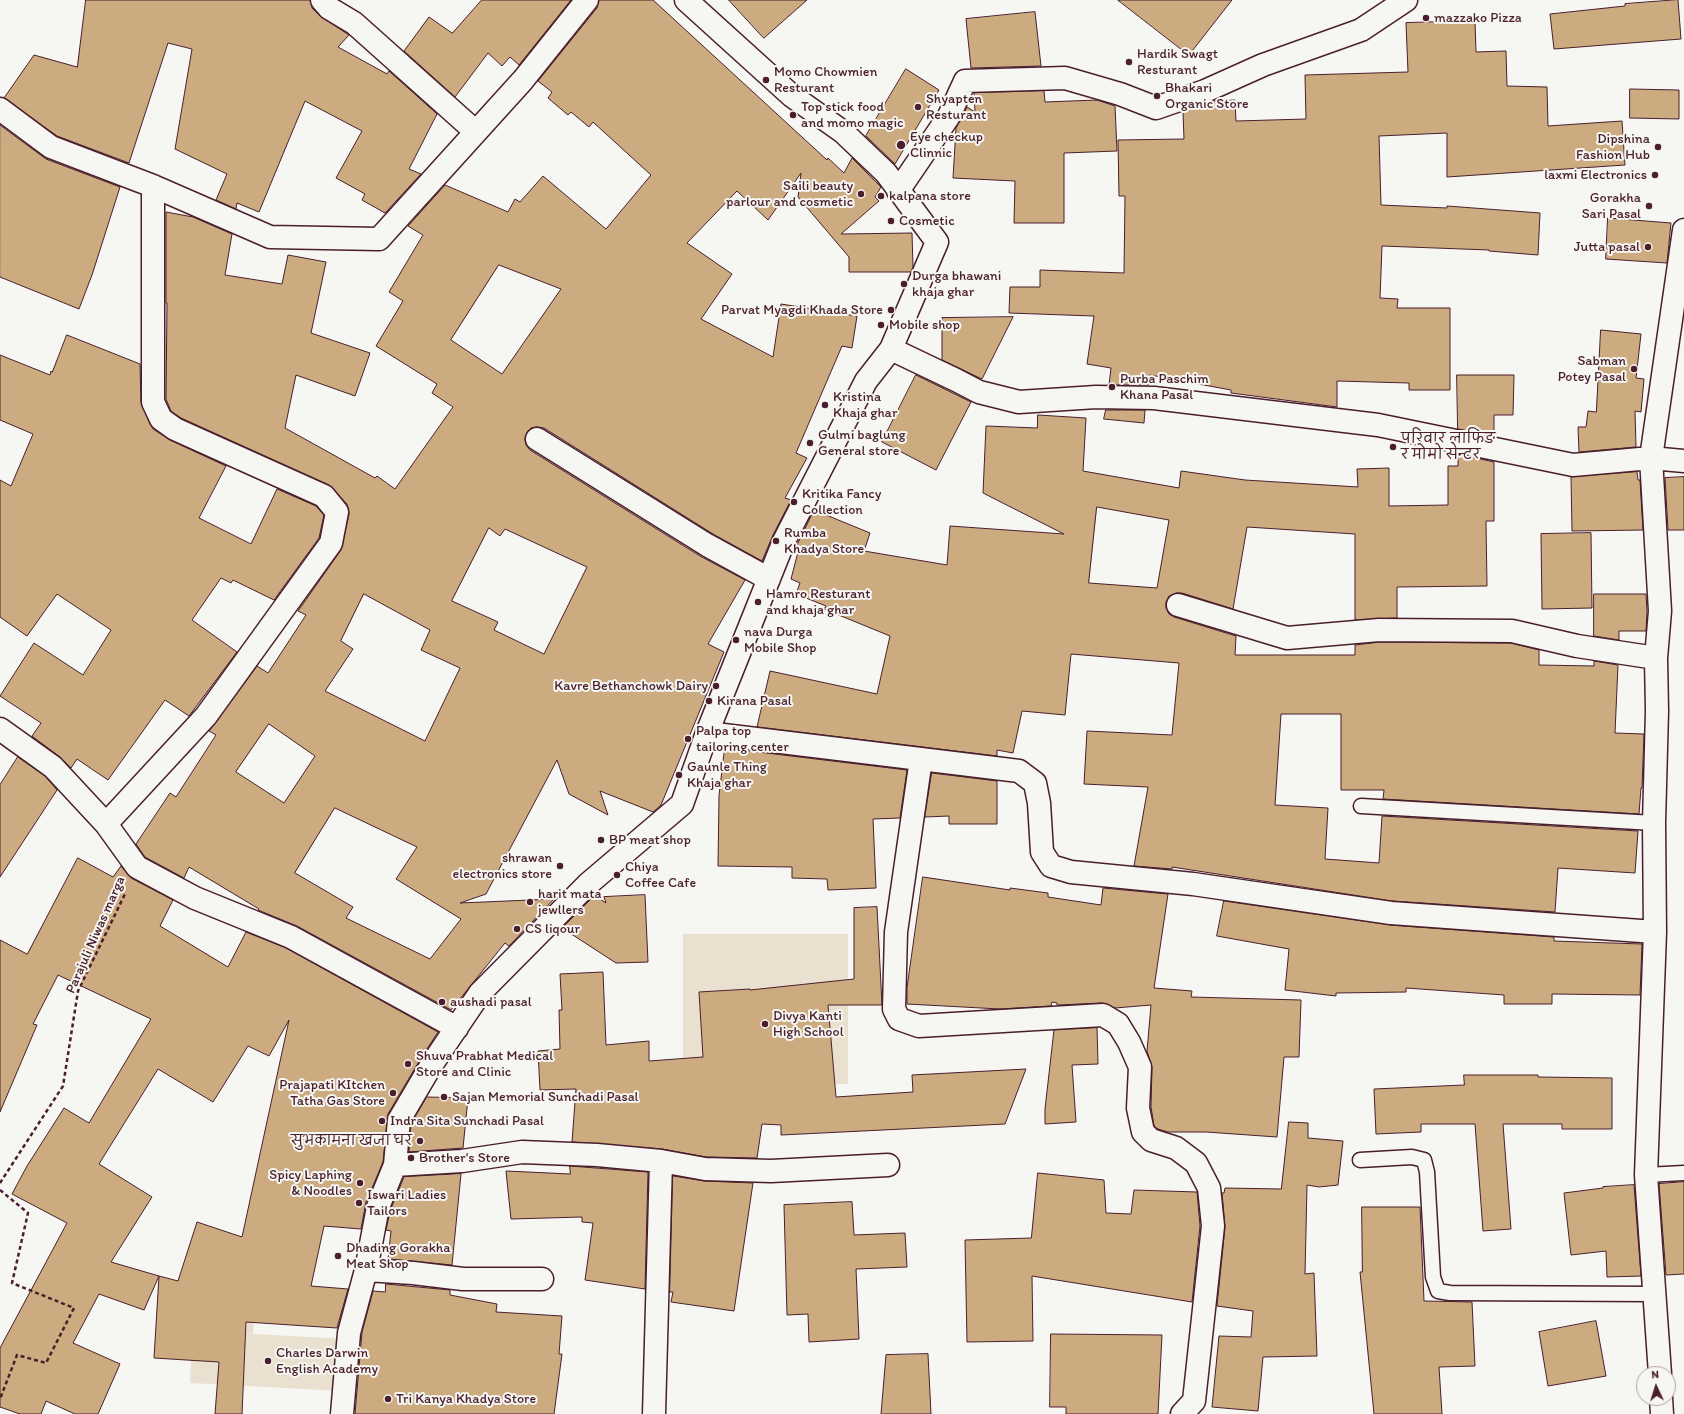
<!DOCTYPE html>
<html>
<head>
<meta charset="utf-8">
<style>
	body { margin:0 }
	#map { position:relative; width:1684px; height:1414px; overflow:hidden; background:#f6f6f2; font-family:Itim,sans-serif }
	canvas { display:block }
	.north { position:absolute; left:1636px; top:1366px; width:40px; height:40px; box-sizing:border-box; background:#f6f6f2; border:1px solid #b1a0a2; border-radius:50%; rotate:356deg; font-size:11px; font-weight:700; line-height:16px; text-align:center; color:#4a1f2b }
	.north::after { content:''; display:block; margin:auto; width:14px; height:18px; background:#4a1f2b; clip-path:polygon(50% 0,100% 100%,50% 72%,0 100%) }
</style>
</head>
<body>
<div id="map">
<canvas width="1684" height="1414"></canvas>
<div class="north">N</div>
</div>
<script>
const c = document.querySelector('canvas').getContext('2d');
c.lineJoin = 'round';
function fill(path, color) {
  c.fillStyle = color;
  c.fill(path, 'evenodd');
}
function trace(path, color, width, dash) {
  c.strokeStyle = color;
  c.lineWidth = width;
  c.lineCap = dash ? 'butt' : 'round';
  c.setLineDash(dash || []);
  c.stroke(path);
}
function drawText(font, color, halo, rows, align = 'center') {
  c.font = font + ' Itim,"Playpen Sans Deva",sans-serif';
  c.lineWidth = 4;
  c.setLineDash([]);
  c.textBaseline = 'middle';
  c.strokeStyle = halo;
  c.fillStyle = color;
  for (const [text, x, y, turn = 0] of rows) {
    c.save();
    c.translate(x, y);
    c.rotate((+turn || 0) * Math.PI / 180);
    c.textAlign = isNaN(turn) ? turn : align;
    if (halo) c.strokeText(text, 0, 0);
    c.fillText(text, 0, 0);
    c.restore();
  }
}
fill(new Path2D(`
	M683 934H848V1084H683Z
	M194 1300 255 1303 253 1334 346 1339 343 1391 190 1383Z`), '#e9e0d0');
const building = new Path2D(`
	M86 0H310L312 8 320 16 349 35 338 47 387 74 389 71 437 114 409 169 421 174 385 213 362 200 365 194 336 178 362 131 305 101 259 212 237 203 236 209 216 200 227 174 175 149 192 49 168 43 129 163 57 136 4 98 34 55 77 67Z
	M482 0H571L519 65 510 57 502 66 488 53 455 97 404 51 429 17 452 33Z
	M599 0H653L827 160 828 158 844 173 852 158 881 187 875 197 879 201 841 234 912 233 913 267 911 272H849V257L798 197 801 173 768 220 737 191 687 243 732 274 701 319 773 357 781 304 857 316 852 348 842 346 796 453 807 458 785 498 791 500 773 535 762 561 713 534 544 428 537 427 531 428 527 432 525 439 526 445 530 450 700 556 745 580 708 644 724 652 661 805 653 812 600 791 608 815 569 794 557 760 486 894 460 903 554 899 509 946 505 943 451 1010 297 926 258 910 259 909 189 867 184 878 145 857 136 844 170 793 176 797 216 735 209 731 257 666 268 673 306 615 298 611 341 550 349 514 347 504 329 485 181 418 171 411 166 399 167 303H166V212L193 217 232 234 225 275 282 284 288 255 326 262 311 333 370 353 355 396 296 375 285 428 375 478 377 476 395 489 453 407 432 393 437 384 376 346 403 301 389 292 423 235 408 226 445 185 508 212 515 199 520 202 543 176 606 229 651 175 593 122 589 127 571 112 568 115 548 98 552 92 538 81 597 8ZM499 265 561 289 502 374 451 340ZM489 528 500 536 505 529 587 567 544 654 494 630 498 622 452 601ZM364 594 430 630 421 650 460 668 425 741 325 691 353 649 341 641ZM269 724 315 756 284 803 236 772ZM335 808 417 847 396 879 461 919 430 959 346 918 353 907 295 873Z
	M729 0H807L764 38Z
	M1118 0H1232L1189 55Z
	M1678 0 1681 39 1554 49 1550 14 1625 6V4Z
	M1035 12 1041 66 971 68 966 19Z
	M1475 21 1476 52 1506 51 1507 86 1547 87 1548 126 1622 121 1625 165 1447 177V133L1379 136 1381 205 1447 208V206L1540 213 1538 255 1489 251V250L1382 246 1380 298 1398 299 1397 308H1450V390H1409V383L1337 381V407L1231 393V390L1150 375 1148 385H1109L1111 368 1087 364 1094 316 1009 313 1010 287H1040V270L1124 273 1125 196H1119L1118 140 1184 139 1183 112 1213 101 1235 100 1236 121 1306 119 1305 75 1408 72 1406 23Z
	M906 69 939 90 895 164 866 136Z
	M1630 89 1679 90V119L1630 118Z
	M1044 91 1045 102 1097 100 1115 106 1117 151 1064 153V223H1014L1015 181 953 178 956 128 967 107 975 112 974 93Z
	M0 125 46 159 120 187 92 275 79 309 0 277Z
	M1608 218 1671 223 1667 263 1606 259Z
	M1013 317 982 379 942 360V318Z
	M1601 330 1641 334 1636 378 1644 379 1641 412 1635 411 1636 447 1579 452 1578 427H1586L1588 411 1596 412Z
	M67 335 140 364 141 402 150 424 153 429 170 440 226 466 199 518 251 544 277 489 316 506 324 515 319 538 274 600 233 580 231 583 221 578 192 620 237 652 189 716 165 700 108 780 77 759 71 768 60 757 32 736 41 723 0 696 34 643 83 675 111 630 57 594 27 636 0 617V480L11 486 33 434 0 420V355L50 375 51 371 52 372Z
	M916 375 971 402 936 470 882 442Z
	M1457 375H1514L1513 415H1494V436L1458 429Z
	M1106 410H1145L1144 423 1104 419Z
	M1038 415 1086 418 1083 471 1179 488 1181 471 1245 480 1358 487 1357 469 1389 468V506L1448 505V466H1458V454L1494 462V521H1486L1487 586 1397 587V618L1355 620V534L1247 527 1233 609 1182 593H1176L1169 596 1166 602V608L1169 614 1174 617 1236 636 1235 655H1355V645L1380 642 1511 643 1539 650V665L1594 666V661L1618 665 1615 733 1644 734 1642 788H1641L1639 814 1383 799 1384 790H1341V714H1281L1275 805 1328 808 1325 859 1379 863 1382 816 1638 831 1635 873 1558 868 1555 912 1392 901 1172 867V869L1134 866 1148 787 1084 784 1087 731 1172 735 1179 663 1071 654 1065 715 1022 711 1013 753 997 750V756L757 727 770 671 877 694 890 636 824 609 826 606 796 594 800 583 791 579 798 552 794 551 814 510 870 533 864 551 947 565 950 526 1064 534 983 493 986 426 1037 428ZM1097 507 1169 520 1157 588 1089 583Z
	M1637 472 1638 480H1640L1643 530 1572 531 1571 477Z
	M1684 477V530H1668L1665 478Z
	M1591 533 1592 608 1542 609 1541 534Z
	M1594 594H1646L1647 611 1646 631H1619V640L1594 636Z
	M725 748 907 770 900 818 873 819 876 888 828 890 827 879 792 878V867L718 866 719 796Z
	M18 757 45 776 57 790 0 877V785Z
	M932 773 997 781V824H949V816L925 817Z
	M78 858 113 877 121 866 131 878 173 900 160 926 228 967 246 932 286 948 438 1032 421 1058 388 1114 383 1162 366 1202 361 1229 324 1226 311 1286 348 1289 337 1328 246 1322 242 1414H215L219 1362 154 1358 159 1276 178 1281 197 1222 242 1237 289 1020 269 1056 248 1046 213 1102 158 1069 99 1164 152 1197 111 1262 159 1276 144 1310 99 1294 73 1343 120 1364 98 1414H75L46 1401 41 1414H20L0 1407V1348L67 1223 12 1194 27 1166 64 1108 89 1123 151 1019 58 975 33 1024 37 1025 0 1112V940L27 954Z
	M923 877 1010 890V888L1048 893V897L1101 905 1103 888 1168 894 1154 988 1192 991 1191 997 1301 1000 1299 1057H1284L1277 1137 1206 1132H1168L1158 1129 1154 1126 1151 1107 1152 1067 1147 1051 1151 1005 1115 1008 1102 1003 1057 1005V1003L1052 1002 1051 1006 1000 1009 907 1004V988Z
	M645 895 648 962 616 963 562 928 592 898 597 897 606 903 604 897Z
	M1224 901 1390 925 1554 937V941L1642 944 1640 995 1552 994V1004H1504V995L1406 988V992L1336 993V996L1285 990 1289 949 1217 936Z
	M877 907 882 1005H828L836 1097 913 1092 912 1075 1026 1069 1005 1124 781 1135V1125L762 1124 757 1158 706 1157 662 1149 572 1142 576 1089 540 1090 538 1051 560 1049 559 1010H562L560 974 603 972 606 1045 649 1041V1061L703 1057 699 992 750 989V990L854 979V908Z
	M1097 1028 1098 1064 1072 1065 1076 1122 1045 1124V1109L1054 1030Z
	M1464 1075H1538V1077L1612 1078V1129H1562V1124H1503L1511 1229 1483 1231 1475 1124H1421V1132L1376 1134 1374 1089 1464 1085Z
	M427 1097 468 1098 463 1148 409 1152 411 1124Z
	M1289 1122 1308 1123V1138L1343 1141 1338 1185 1319 1187 1307 1185 1305 1274 1314 1273 1317 1356 1263 1357 1258 1411 1212 1407 1219 1336 1251 1337 1253 1311 1217 1306 1225 1227 1222 1193H1224L1225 1188 1281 1189Z
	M570 1166 648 1172 645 1289 585 1280 593 1223 582 1222V1217L511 1219 506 1171 570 1174Z
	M1038 1173 1104 1180 1106 1213 1131 1214 1134 1190 1197 1192 1200 1226 1192 1302 1032 1276 1033 1341 967 1342 965 1240 1031 1238Z
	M461 1174 452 1265 388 1259 391 1231 386 1230 390 1211 404 1177Z
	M673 1176 705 1181 753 1183 734 1311 671 1302 673 1292H670Z
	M1684 1182V1274L1666 1275 1659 1184Z
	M1634 1185 1641 1276 1607 1277 1606 1251 1571 1255 1564 1193 1603 1188V1187Z
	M852 1202 854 1235 905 1233 907 1267 856 1269 859 1339 809 1342 808 1314 787 1315 784 1205Z
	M1362 1207H1420L1424 1301 1472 1302 1475 1366 1439 1367 1442 1414H1374L1360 1272H1362Z
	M386 1284 450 1290V1295L497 1304 496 1312 562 1316 559 1354H562L554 1414H355L362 1332 373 1291 385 1292Z
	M1596 1321 1606 1376 1548 1386 1539 1332Z
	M1051 1334 1162 1335 1158 1414H1066V1407H1050Z
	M928 1354 931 1414H881L886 1355Z`);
fill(building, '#ccab80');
trace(building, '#4a1f2b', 1);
const lane = new Path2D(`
	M1361 806 1654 823
	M1360 1160 1412 1157 1424 1160 1427 1172 1433 1277 1438 1291 1450 1293 1655 1294
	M1646 1175 1684 1173`);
const street = new Path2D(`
	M322 0 329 8 354 23 476 132
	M0 109 51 147 153 186 270 237 379 239 523 80 587 0
	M898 191 949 116 965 81 1065 78 1120 94 1156 108 1205 91 1263 65 1361 30 1406 0
	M891 349 956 380 979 392 1019 402 1096 397 1154 398 1378 425 1573 465 1651 458 1684 461
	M537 439 707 545 769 579
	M1178 605 1287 638 1379 630 1512 631 1577 646 1656 658
	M0 729 53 767 106 824 137 867 195 898 291 937 457 1028
	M707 733 1019 771 1035 783 1039 803 1042 852 1051 866 1071 872 1193 884 1391 913 1655 932
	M921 759 896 932 894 1009 899 1019 919 1026 1103 1015 1118 1024 1129 1042 1140 1067 1138 1108 1143 1132 1151 1140 1176 1148 1196 1163 1209 1188 1213 1226 1194 1401 1182 1414
	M106 824 206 716 331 543 337 512 324 496 175 429 161 419 153 402V186
	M395 1165 462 1161 522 1152 597 1155 661 1161 705 1169 771 1171 888 1165
	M366 1270 413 1273 463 1279H542
	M1660 1374 1646 1175 1655 932 1654 823 1657 711 1656 658 1660 611 1651 458 1684 230
	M1661 1398 1662 1414
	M342 1414 349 1333 366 1270 378 1207 395 1165 399 1120 432 1064 480 993 588 884 682 804 707 733 784 541 866 381 891 349 937 242 886 173 843 132 792 96 686 0
	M654 1414 661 1161`);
trace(lane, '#4a1f2b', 17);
trace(street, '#4a1f2b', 25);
trace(new Path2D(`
	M0 1183 63 1086 78 991 125 894
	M0 1190 28 1213 12 1283 74 1308 46 1363 17 1355 0 1399`), '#4a1f2b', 2.5, [4, 3]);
trace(lane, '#f6f6f2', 14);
trace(street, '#f6f6f2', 22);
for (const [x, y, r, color] of [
	[1426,18,4,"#4a1f2b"],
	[1129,62,4,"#4a1f2b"],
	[766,80,4,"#4a1f2b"],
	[1157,96,4,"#4a1f2b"],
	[918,107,4,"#4a1f2b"],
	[793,115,4,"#4a1f2b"],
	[901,145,5,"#4a1f2b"],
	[1658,147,4,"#4a1f2b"],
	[1655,175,4,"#4a1f2b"],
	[861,194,4,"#4a1f2b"],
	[881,196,4,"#4a1f2b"],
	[1649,206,4,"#4a1f2b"],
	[891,221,4,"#4a1f2b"],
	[1648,247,4,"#4a1f2b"],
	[904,284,4,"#4a1f2b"],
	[891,310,4,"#4a1f2b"],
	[881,325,4,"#4a1f2b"],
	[1634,369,4,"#4a1f2b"],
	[1112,387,4,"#4a1f2b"],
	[825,405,4,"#4a1f2b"],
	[810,443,4,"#4a1f2b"],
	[1393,447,4,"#4a1f2b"],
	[794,502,4,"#4a1f2b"],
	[776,541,4,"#4a1f2b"],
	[758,602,4,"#4a1f2b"],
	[736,640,4,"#4a1f2b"],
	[716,686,4,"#4a1f2b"],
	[709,701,4,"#4a1f2b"],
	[688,739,4,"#4a1f2b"],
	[679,775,4,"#4a1f2b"],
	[601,840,4,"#4a1f2b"],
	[560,866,4,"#4a1f2b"],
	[617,875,4,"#4a1f2b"],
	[530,902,4,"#4a1f2b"],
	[517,929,4,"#4a1f2b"],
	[442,1002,4,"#4a1f2b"],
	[765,1024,4,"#4a1f2b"],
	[408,1064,4,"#4a1f2b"],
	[393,1093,4,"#4a1f2b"],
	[444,1097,4,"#4a1f2b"],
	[382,1121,4,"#4a1f2b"],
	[420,1141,4,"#4a1f2b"],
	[411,1158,4,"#4a1f2b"],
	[360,1183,4,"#4a1f2b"],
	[359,1203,4,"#4a1f2b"],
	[338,1256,4,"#4a1f2b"],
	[268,1361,4,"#4a1f2b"],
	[388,1399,4,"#4a1f2b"]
]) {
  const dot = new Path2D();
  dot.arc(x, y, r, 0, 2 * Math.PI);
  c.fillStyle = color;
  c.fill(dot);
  trace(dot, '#f6f6f2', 1.5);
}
drawText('14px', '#4a1f2b', '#f6f6f2', [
	["mazzako Pizza",1434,18],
	["Hardik Swagt",1137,54],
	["Resturant",1137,70],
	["Momo Chowmien",774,72],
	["Resturant",774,88],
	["Bhakari",1165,88],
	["Organic Store",1165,104],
	["Shyapten",926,99],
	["Resturant",926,115],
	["Top stick food",801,107],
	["and momo magic",801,123],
	["Eye checkup",910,137],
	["Clinnic",910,153],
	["Dipshina",1650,139,"right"],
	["Fashion Hub",1650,155,"right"],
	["laxmi Electronics",1647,175,"right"],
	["Saili beauty",853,186,"right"],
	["parlour and cosmetic",853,202,"right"],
	["kalpana store",889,196],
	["Gorakha",1641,198,"right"],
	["Sari Pasal",1641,214,"right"],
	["Cosmetic",899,221],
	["Jutta pasal",1640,247,"right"],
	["Durga bhawani",912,276],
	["khaja ghar",912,292],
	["Parvat Myagdi Khada Store",883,310,"right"],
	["Mobile shop",889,325],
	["Sabman",1626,361,"right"],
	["Potey Pasal",1626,377,"right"],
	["Purba Paschim",1120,379],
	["Khana Pasal",1120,395],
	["Kristina",833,397],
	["Khaja ghar",833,413],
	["Gulmi baglung",818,435],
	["General store",818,451],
	["परिवार लाफिङ",1401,439],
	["र मोमो सेन्टर",1401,455],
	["Kritika Fancy",802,494],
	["Collection",802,510],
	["Rumba",784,533],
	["Khadya Store",784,549],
	["Hamro Resturant",766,594],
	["and khaja ghar",766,610],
	["nava Durga",744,632],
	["Mobile Shop",744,648],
	["Kavre Bethanchowk Dairy",708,686,"right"],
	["Kirana Pasal",717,701],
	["Palpa top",696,731],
	["tailoring center",696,747],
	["Gaunle Thing",687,767],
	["Khaja ghar",687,783],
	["BP meat shop",609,840],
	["shrawan",552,858,"right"],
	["electronics store",552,874,"right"],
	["Chiya",625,867],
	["Coffee Cafe",625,883],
	["harit mata",538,894],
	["jewllers",538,910],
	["CS liqour",525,929],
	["aushadi pasal",450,1002],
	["Divya Kanti",773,1016],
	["High School",773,1032],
	["Shuva Prabhat Medical",416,1056],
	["Store and Clinic",416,1072],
	["Prajapati KItchen",385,1085,"right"],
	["Tatha Gas Store",385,1101,"right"],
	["Sajan Memorial Sunchadi Pasal",452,1097],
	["Indra Sita Sunchadi Pasal",390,1121],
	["सुभकामना खजा घर",412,1141,"right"],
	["Brother's Store",419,1158],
	["Spicy Laphing",352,1175,"right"],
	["& Noodles",352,1191,"right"],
	["Iswari Ladies",367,1195],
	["Tailors",367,1211],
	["Dhading Gorakha",346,1248],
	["Meat Shop",346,1264],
	["Charles Darwin",276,1353],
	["English Academy",276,1369],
	["Tri Kanya Khadya Store",396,1399]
], 'left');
drawText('14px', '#4a1f2b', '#f6f6f2', [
	["Parajuli Niwas marga",96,935,-66]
]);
</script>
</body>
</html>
